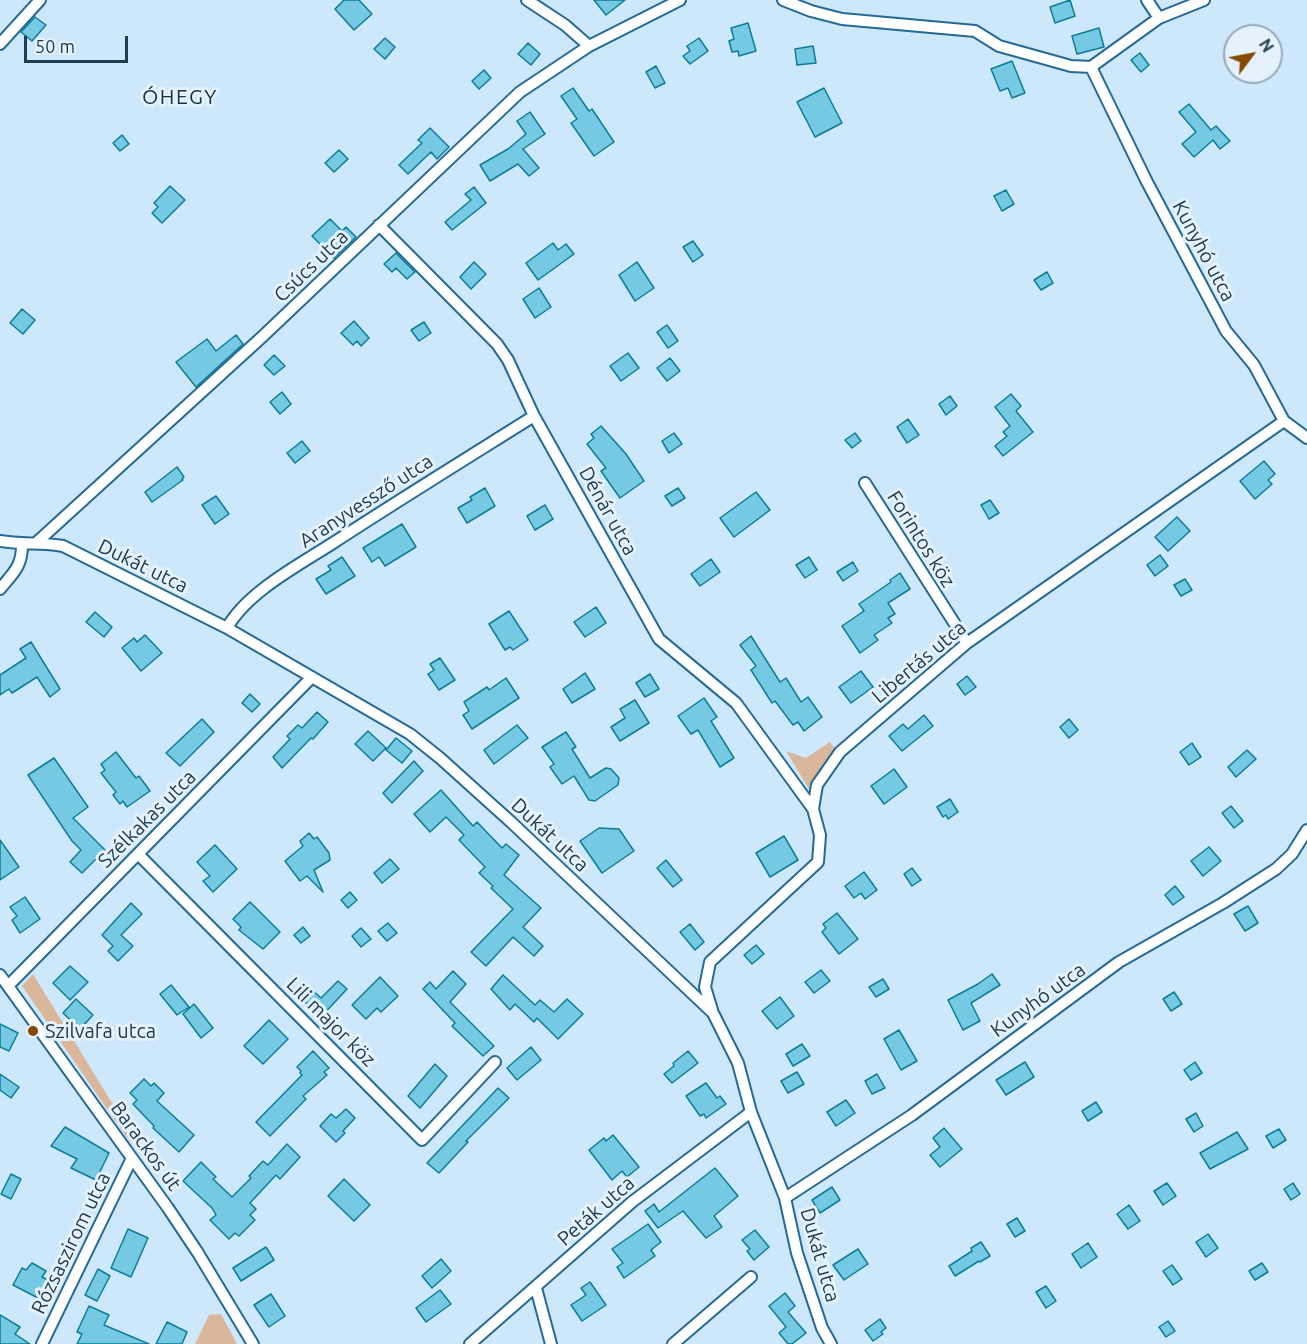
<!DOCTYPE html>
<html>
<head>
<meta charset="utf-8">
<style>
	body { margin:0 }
	#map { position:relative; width:1307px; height:1344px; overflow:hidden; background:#cde7fb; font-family:Ubuntu,sans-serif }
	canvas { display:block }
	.north { position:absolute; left:1223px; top:24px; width:60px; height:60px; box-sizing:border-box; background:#e5f2fc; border:2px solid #96a9b7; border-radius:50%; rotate:58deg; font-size:16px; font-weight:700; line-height:24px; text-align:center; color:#203c50 }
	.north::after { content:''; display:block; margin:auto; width:21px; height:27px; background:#854902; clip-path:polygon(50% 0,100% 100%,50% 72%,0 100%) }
	.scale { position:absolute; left:24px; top:36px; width:104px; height:27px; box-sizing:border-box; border:3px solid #203c50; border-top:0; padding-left:8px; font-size:18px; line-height:21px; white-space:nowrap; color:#203c50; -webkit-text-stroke:4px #e5f2fc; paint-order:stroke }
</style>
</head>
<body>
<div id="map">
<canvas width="1307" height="1344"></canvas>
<div class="north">N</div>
<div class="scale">50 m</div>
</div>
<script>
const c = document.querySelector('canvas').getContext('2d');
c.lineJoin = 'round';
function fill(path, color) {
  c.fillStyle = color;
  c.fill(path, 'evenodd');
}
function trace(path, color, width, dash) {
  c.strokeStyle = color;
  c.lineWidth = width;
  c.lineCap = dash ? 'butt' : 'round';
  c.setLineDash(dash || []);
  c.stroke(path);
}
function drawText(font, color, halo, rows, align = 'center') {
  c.font = font + ' Ubuntu,sans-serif';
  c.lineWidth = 6;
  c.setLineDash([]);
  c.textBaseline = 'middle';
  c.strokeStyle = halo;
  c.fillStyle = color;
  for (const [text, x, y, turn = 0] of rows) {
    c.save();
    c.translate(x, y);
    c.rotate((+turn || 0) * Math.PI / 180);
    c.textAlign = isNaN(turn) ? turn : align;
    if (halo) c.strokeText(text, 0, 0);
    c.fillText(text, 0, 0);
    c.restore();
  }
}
fill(new Path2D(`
	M830 742 836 750 812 794 786 751 806 758Z
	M33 974 134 1139 130 1142 22 986Z
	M221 1314 237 1344H195L209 1315Z`), '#dab69a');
const building = new Path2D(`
	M344 0H359L372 14 354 30 335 9Z
	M594 0H625L606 15Z
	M1070 0 1075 16 1055 23 1050 7Z
	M35 17 46 25 32 41 21 32Z
	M748 23 756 51 739 56 738 51 732 52 729 41 734 39 731 28Z
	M1099 28 1104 47 1077 54 1072 36Z
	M385 38 395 47 385 59 374 49Z
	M699 38 708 51 690 64 683 56 690 51 687 46Z
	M528 43 540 54 531 65 518 54Z
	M813 46 816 63 797 65 795 49Z
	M1140 53 1149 65 1141 72 1131 60Z
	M1012 61 1025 93 1012 98 1008 88 1000 91 991 69Z
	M656 66 665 83 655 88 646 72Z
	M484 70 491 78 479 89 472 81Z
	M573 88 589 111 592 109 614 142 594 156 571 123 577 119 561 96Z
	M824 88 842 123 815 137 797 102Z
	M1189 104 1211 130 1216 126 1230 141 1220 149 1213 140 1194 157 1182 144 1196 132 1179 112Z
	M530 112 545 134 523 149 539 168 529 176 518 164 490 181 480 165 508 149 526 134 517 121Z
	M430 128 449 147 437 159 431 152 408 174 399 165 422 143 418 140Z
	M122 135 129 144 120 151 113 143Z
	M339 150 348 159 334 172 325 163Z
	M170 186 185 200 162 223 152 213 158 207 154 203Z
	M474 187 486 203 452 230 445 222 471 200 465 194Z
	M1006 190 1014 204 1002 211 994 196Z
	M330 219 342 231 346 227 356 237 334 258 312 236Z
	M693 241 703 255 693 262 683 247Z
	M553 243 558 250 566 244 574 254 538 280 526 263Z
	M396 253 415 272 407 279 396 268 392 272 384 264Z
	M474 262 486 274 471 289 460 277Z
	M637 262 654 288 635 301 619 275Z
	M1047 272 1053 283 1041 290 1034 280Z
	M539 288 551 307 535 318 523 299Z
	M22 309 35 320 23 334 10 323Z
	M354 321 369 338 361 346 357 341 353 345 341 333Z
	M424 322 431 333 419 341 411 330Z
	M667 325 678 341 668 348 657 332Z
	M236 335 243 344 196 387 176 362 207 339 216 351Z
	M628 353 639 368 621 381 610 366Z
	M274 355 285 366 274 375 264 365Z
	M670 358 680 371 667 381 657 368Z
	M282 392 291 404 280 414 270 402Z
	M1011 394 1021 406 1016 411 1033 432 1003 456 995 446 1007 436 1003 432 1010 426 995 407Z
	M950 396 957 406 946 415 939 404Z
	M908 419 919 435 907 443 897 427Z
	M601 426 626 454 644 481 620 498 601 471 606 468 587 444 594 438 591 434Z
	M674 433 682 444 669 453 662 441Z
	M855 433 861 441 852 448 845 440Z
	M302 441 310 451 295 463 287 453Z
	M1264 461 1275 474 1268 480 1272 484 1255 499 1240 481Z
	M177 467 184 477 182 479 183 480 152 502 145 492Z
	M485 488 495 506 467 523 458 508 472 500 470 497Z
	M678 488 685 498 672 506 665 496Z
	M756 492 770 510 734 537 720 518Z
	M216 496 229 514 215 524 202 505Z
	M990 500 999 513 989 519 981 505Z
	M545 505 553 519 535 530 527 516Z
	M1177 517 1190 531 1168 551 1155 537Z
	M402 524 416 547 385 566 379 557 372 562 363 548Z
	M1160 555 1168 566 1155 576 1147 565Z
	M342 557 355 576 326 594 316 579 331 570 328 566Z
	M809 557 817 570 805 578 796 565Z
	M711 559 720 572 700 586 691 574Z
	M853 562 858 571 843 581 837 572Z
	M900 573 910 589 888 603 895 614 888 618 892 623 874 635 878 640 860 653 842 626 864 611 859 604 891 582 890 580Z
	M1185 579 1192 590 1181 596 1174 585Z
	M596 607 606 623 585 637 574 622Z
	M509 611 528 640 513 650 510 647 505 650 489 624Z
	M95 612 112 627 104 637 86 622Z
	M145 635 162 653 141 671 122 648 134 638 137 642Z
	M751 636 780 682 786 678 801 702 808 697 822 717 804 731 798 722 793 725 775 701 772 703 751 670 756 666 740 645Z
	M31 642 60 689 50 697 37 677 12 693 9 689 0 695V675L26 658 20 649Z
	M440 658 455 680 439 690 428 674 434 670 430 664Z
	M861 671 873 687 851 703 839 687Z
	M585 673 595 689 572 703 563 689Z
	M650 674 659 689 645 697 636 683Z
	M967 676 976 687 965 695 957 684Z
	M506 678 519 698 472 729 463 715 469 711 464 702 487 687 489 690Z
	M250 694 260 704 252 712 242 703Z
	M704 698 717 717 711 721 734 758 720 767 698 730 691 734 678 716Z
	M635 700 649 723 620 741 611 727 625 718 620 709Z
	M317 712 328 722 313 739 311 738 282 768 273 757 290 739 287 736 298 725 302 728Z
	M924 715 933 726 902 751 889 736 903 724 908 729Z
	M202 719 214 732 180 766 166 753Z
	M1069 719 1078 730 1069 738 1060 727Z
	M517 725 528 738 494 764 484 750Z
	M368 731 386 748 373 761 355 744Z
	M566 732 576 747 572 749 590 778 606 768 611 769 619 778 618 785 595 801 589 800 574 776 562 784 550 767 554 764 542 747Z
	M396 738 412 751 402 763 386 750Z
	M1192 743 1201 757 1189 765 1180 752Z
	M1247 750 1256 759 1236 777 1228 767Z
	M116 752 136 778 139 776 150 791 127 807 123 801 120 804 113 795 116 792 101 773 105 770 101 764Z
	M54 758 88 807 73 818 105 850 82 873 70 862 81 850 72 841 28 775Z
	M414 761 423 771 392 803 383 793Z
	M894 769 907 787 884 804 871 786Z
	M441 790 473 826 477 822 502 848 506 844 519 855 504 875 541 908 523 927 543 946 534 956 513 937 486 966 471 952 513 909 491 888 493 886 479 873 485 867 459 840 464 835 446 817 430 832 414 814Z
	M950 799 958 812 948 819 946 815 943 817 937 807Z
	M1231 806 1243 821 1234 828 1222 813Z
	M599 828 619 829 634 851 602 873 580 841Z
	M309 833 314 839 317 837 329 853 330 860 314 870 323 892 307 876 300 881 285 861 303 846 300 841Z
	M784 836 798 860 770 877 756 853Z
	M0 840 19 867 0 880Z
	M215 845 237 869 213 892 203 881 210 876 197 862Z
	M1209 847 1221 861 1203 876 1191 861Z
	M390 859 399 869 382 883 374 873Z
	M666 860 682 880 673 887 657 868Z
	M912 868 921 880 912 886 904 874Z
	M864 872 877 890 865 899 861 893 854 898 845 886Z
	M1175 886 1184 897 1173 905 1165 895Z
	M350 892 357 900 348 908 341 900Z
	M25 897 40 919 20 933 12 920 17 916 10 907Z
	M250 902 280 932 263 949 239 930 241 927 233 919Z
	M131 903 142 914 121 935 133 946 118 961 108 951 113 946 102 935Z
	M1248 906 1258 923 1245 931 1234 914Z
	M837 913 858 939 839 954 822 932 826 928 823 924Z
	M388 923 397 933 387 941 378 931Z
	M690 924 704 942 695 950 680 932Z
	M303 927 310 936 301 943 294 935Z
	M361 928 371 939 361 947 352 936Z
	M756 945 764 954 752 964 744 955Z
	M70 966 88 982 70 1000 53 983Z
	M821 970 830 981 814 993 805 982Z
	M453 971 466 984 450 1002 494 1046 483 1056 452 1026 455 1023 423 989 430 982 436 989Z
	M992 974 1000 985 971 1003 980 1021 963 1030 948 1000 978 984Z
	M503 975 535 1005 540 1000 554 1012 567 999 583 1014 558 1039 537 1018 534 1022 515 1004 510 1010 491 989Z
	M380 977 398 996 381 1012 377 1008 366 1019 352 1005Z
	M883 979 889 989 876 997 869 987Z
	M338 981 347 989 321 1017 302 999 311 989 321 998Z
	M171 985 189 1007 177 1015 160 994Z
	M1174 992 1182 1004 1171 1011 1163 999Z
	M780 997 794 1016 777 1029 762 1011Z
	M76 999 93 1015 80 1029 63 1013Z
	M194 1004 213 1028 201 1038 183 1014Z
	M269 1020 288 1039 263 1064 244 1046Z
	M0 1024 18 1033 9 1051 0 1047Z
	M899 1030 917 1061 901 1070 884 1039Z
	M802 1044 810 1056 793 1066 786 1054Z
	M531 1047 541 1060 517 1080 507 1068Z
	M313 1051 329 1068 324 1072 327 1075 303 1096 306 1099 270 1136 256 1122 302 1075 300 1073 301 1071 297 1067Z
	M688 1051 698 1063 672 1083 664 1074 674 1066 673 1063Z
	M1025 1062 1034 1077 1006 1095 996 1080Z
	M1195 1062 1202 1073 1191 1080 1184 1070Z
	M435 1064 447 1076 420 1108 408 1096Z
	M797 1072 804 1084 788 1093 781 1081Z
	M0 1074 19 1087 11 1098 0 1090Z
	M877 1074 885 1088 872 1094 865 1081Z
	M144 1079 151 1086 154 1083 164 1093 157 1101 194 1135 179 1152 153 1128 154 1126 133 1104 137 1100 130 1093Z
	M706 1083 717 1098 720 1096 726 1104 706 1118 704 1114 700 1116 686 1096Z
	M498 1088 509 1098 466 1141 468 1142 439 1173 427 1163Z
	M846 1100 855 1113 836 1126 827 1112Z
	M1096 1102 1102 1112 1088 1121 1082 1111Z
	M346 1109 355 1118 343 1131 345 1133 336 1142 320 1126 331 1114 336 1118Z
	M1196 1113 1203 1126 1194 1132 1186 1119Z
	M65 1127 109 1153 96 1180 71 1168 77 1159 51 1146Z
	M944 1128 962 1149 940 1167 930 1155 940 1147 933 1138Z
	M1279 1129 1286 1140 1273 1148 1266 1136Z
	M1237 1132 1248 1149 1210 1169 1200 1153Z
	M613 1135 639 1167 627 1177 622 1171 612 1180 589 1150 604 1138 606 1141Z
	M287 1144 300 1157 280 1179 276 1175 250 1203 256 1209 250 1215 255 1220 239 1236 235 1233 229 1239 210 1220 216 1215 212 1208 183 1181 201 1162 216 1177 213 1179 232 1197 251 1178 249 1176 263 1161 268 1165Z
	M715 1168 738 1196 714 1216 722 1227 706 1238 683 1211 658 1228 645 1211 654 1204 659 1212Z
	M11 1174 21 1179 11 1199 1 1194Z
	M344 1179 370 1205 354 1221 328 1196Z
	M1167 1183 1176 1196 1163 1205 1154 1191Z
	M1293 1183 1300 1194 1291 1200 1284 1189Z
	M832 1187 840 1200 820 1213 812 1200Z
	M1129 1205 1140 1221 1128 1229 1117 1214Z
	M1017 1218 1025 1231 1015 1237 1007 1224Z
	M648 1224 661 1242 651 1250 655 1256 624 1278 617 1267 623 1263 612 1249Z
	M128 1229 148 1238 131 1277 111 1268Z
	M755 1230 769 1247 754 1260 747 1251 750 1249 742 1240Z
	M1208 1234 1218 1248 1206 1257 1196 1242Z
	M981 1242 990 1256 980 1262 979 1261 955 1276 949 1266 972 1251 971 1248Z
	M1088 1243 1097 1257 1081 1268 1072 1254Z
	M266 1247 274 1260 241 1281 233 1268Z
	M858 1249 868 1264 844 1280 833 1265Z
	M441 1259 451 1271 432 1288 422 1276Z
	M32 1263 46 1271 42 1277 48 1280 40 1299 13 1285 22 1268 26 1270Z
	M1262 1263 1268 1272 1255 1280 1249 1271Z
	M1172 1265 1182 1279 1173 1285 1163 1271Z
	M98 1269 110 1276 97 1301 85 1295Z
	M590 1282 606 1305 582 1321 571 1305 586 1295 581 1288Z
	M1046 1286 1056 1301 1046 1308 1036 1292Z
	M440 1290 451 1304 426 1322 416 1308Z
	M785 1293 795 1306 788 1312 806 1333 792 1344H788L779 1333 786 1327 769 1306Z
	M271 1294 285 1316 269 1327 254 1305Z
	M89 1306 109 1315 104 1325 149 1344H77L82 1334 77 1332Z
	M0 1315 20 1327 15 1334 30 1344H0Z
	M880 1319 886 1328 881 1332 883 1334 873 1341 865 1330Z
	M1168 1321 1175 1331 1166 1337 1159 1327Z
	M167 1322 187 1332 182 1344H156Z`);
fill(building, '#76c9e3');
trace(building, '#0c7d98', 1.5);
const minor = new Path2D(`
	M527 0 565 25 589 46
	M783 0 811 11 842 19 975 31 999 46 1071 66 1091 67 1159 18 1204 0
	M1147 0 1159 18
	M0 44 40 0
	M1091 67 1146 180 1226 331 1254 365 1284 421 1307 438
	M379 225 497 344 508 360 534 416 659 639 736 703 813 809
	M865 483 967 643
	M0 541C21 545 42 542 63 546L227 628 410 734 440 758 511 822 713 1013 738 1063 751 1112 785 1198 797 1253 822 1328 831 1344
	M36 543 262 337 520 92 589 46 680 0
	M0 589C13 573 22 567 22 545
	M227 628C247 592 299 565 333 543 399 500 467 458 534 416
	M138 854 422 1140 495 1062
	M0 975 168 1208 198 1253 253 1344
	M8 986 312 677
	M712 1010 705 987 710 962 818 862 820 835 813 809 817 785 840 752 967 643 1284 421
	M785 1198 912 1115 1119 962 1223 903 1276 869 1292 854 1307 830
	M536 1288 551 1344
	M42 1344 132 1158
	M470 1344 632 1202 751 1112
	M673 1344 751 1277`);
trace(minor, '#256a96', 14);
trace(minor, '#fff', 10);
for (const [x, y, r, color] of [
	[33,1031,6,"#854902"]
]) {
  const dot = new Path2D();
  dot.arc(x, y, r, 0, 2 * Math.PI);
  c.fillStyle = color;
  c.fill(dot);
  trace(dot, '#e5f2fc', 2);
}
drawText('20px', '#203c50', '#e5f2fc', [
	["Kunyhó utca",1204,251,62],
	["Csúcs utca",311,266,-44],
	["Aranyvessző utca",366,501,-33],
	["Dénár utca",608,511,61],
	["Forintos köz",921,539,58],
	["Dukát utca",143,566,26],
	["Libertás utca",919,662,-40],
	["Szélkakas utca",147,819,-45],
	["Dukát utca",550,835,43],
	["Kunyhó utca",1038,1000,-36],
	["Lili major köz",331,1022,45],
	["Barackos út",146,1146,54],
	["Peták utca",596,1211,-41],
	["Rózsaszirom utca",71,1243,-64],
	["Dukát utca",820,1255,74]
]);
drawText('20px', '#203c50', '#e5f2fc', [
	["Szilvafa utca",45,1031]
], 'left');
c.letterSpacing = '1.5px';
drawText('21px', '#0f334a', '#e5f2fc', [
	["ÓHEGY",180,97]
]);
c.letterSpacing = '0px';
</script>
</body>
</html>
